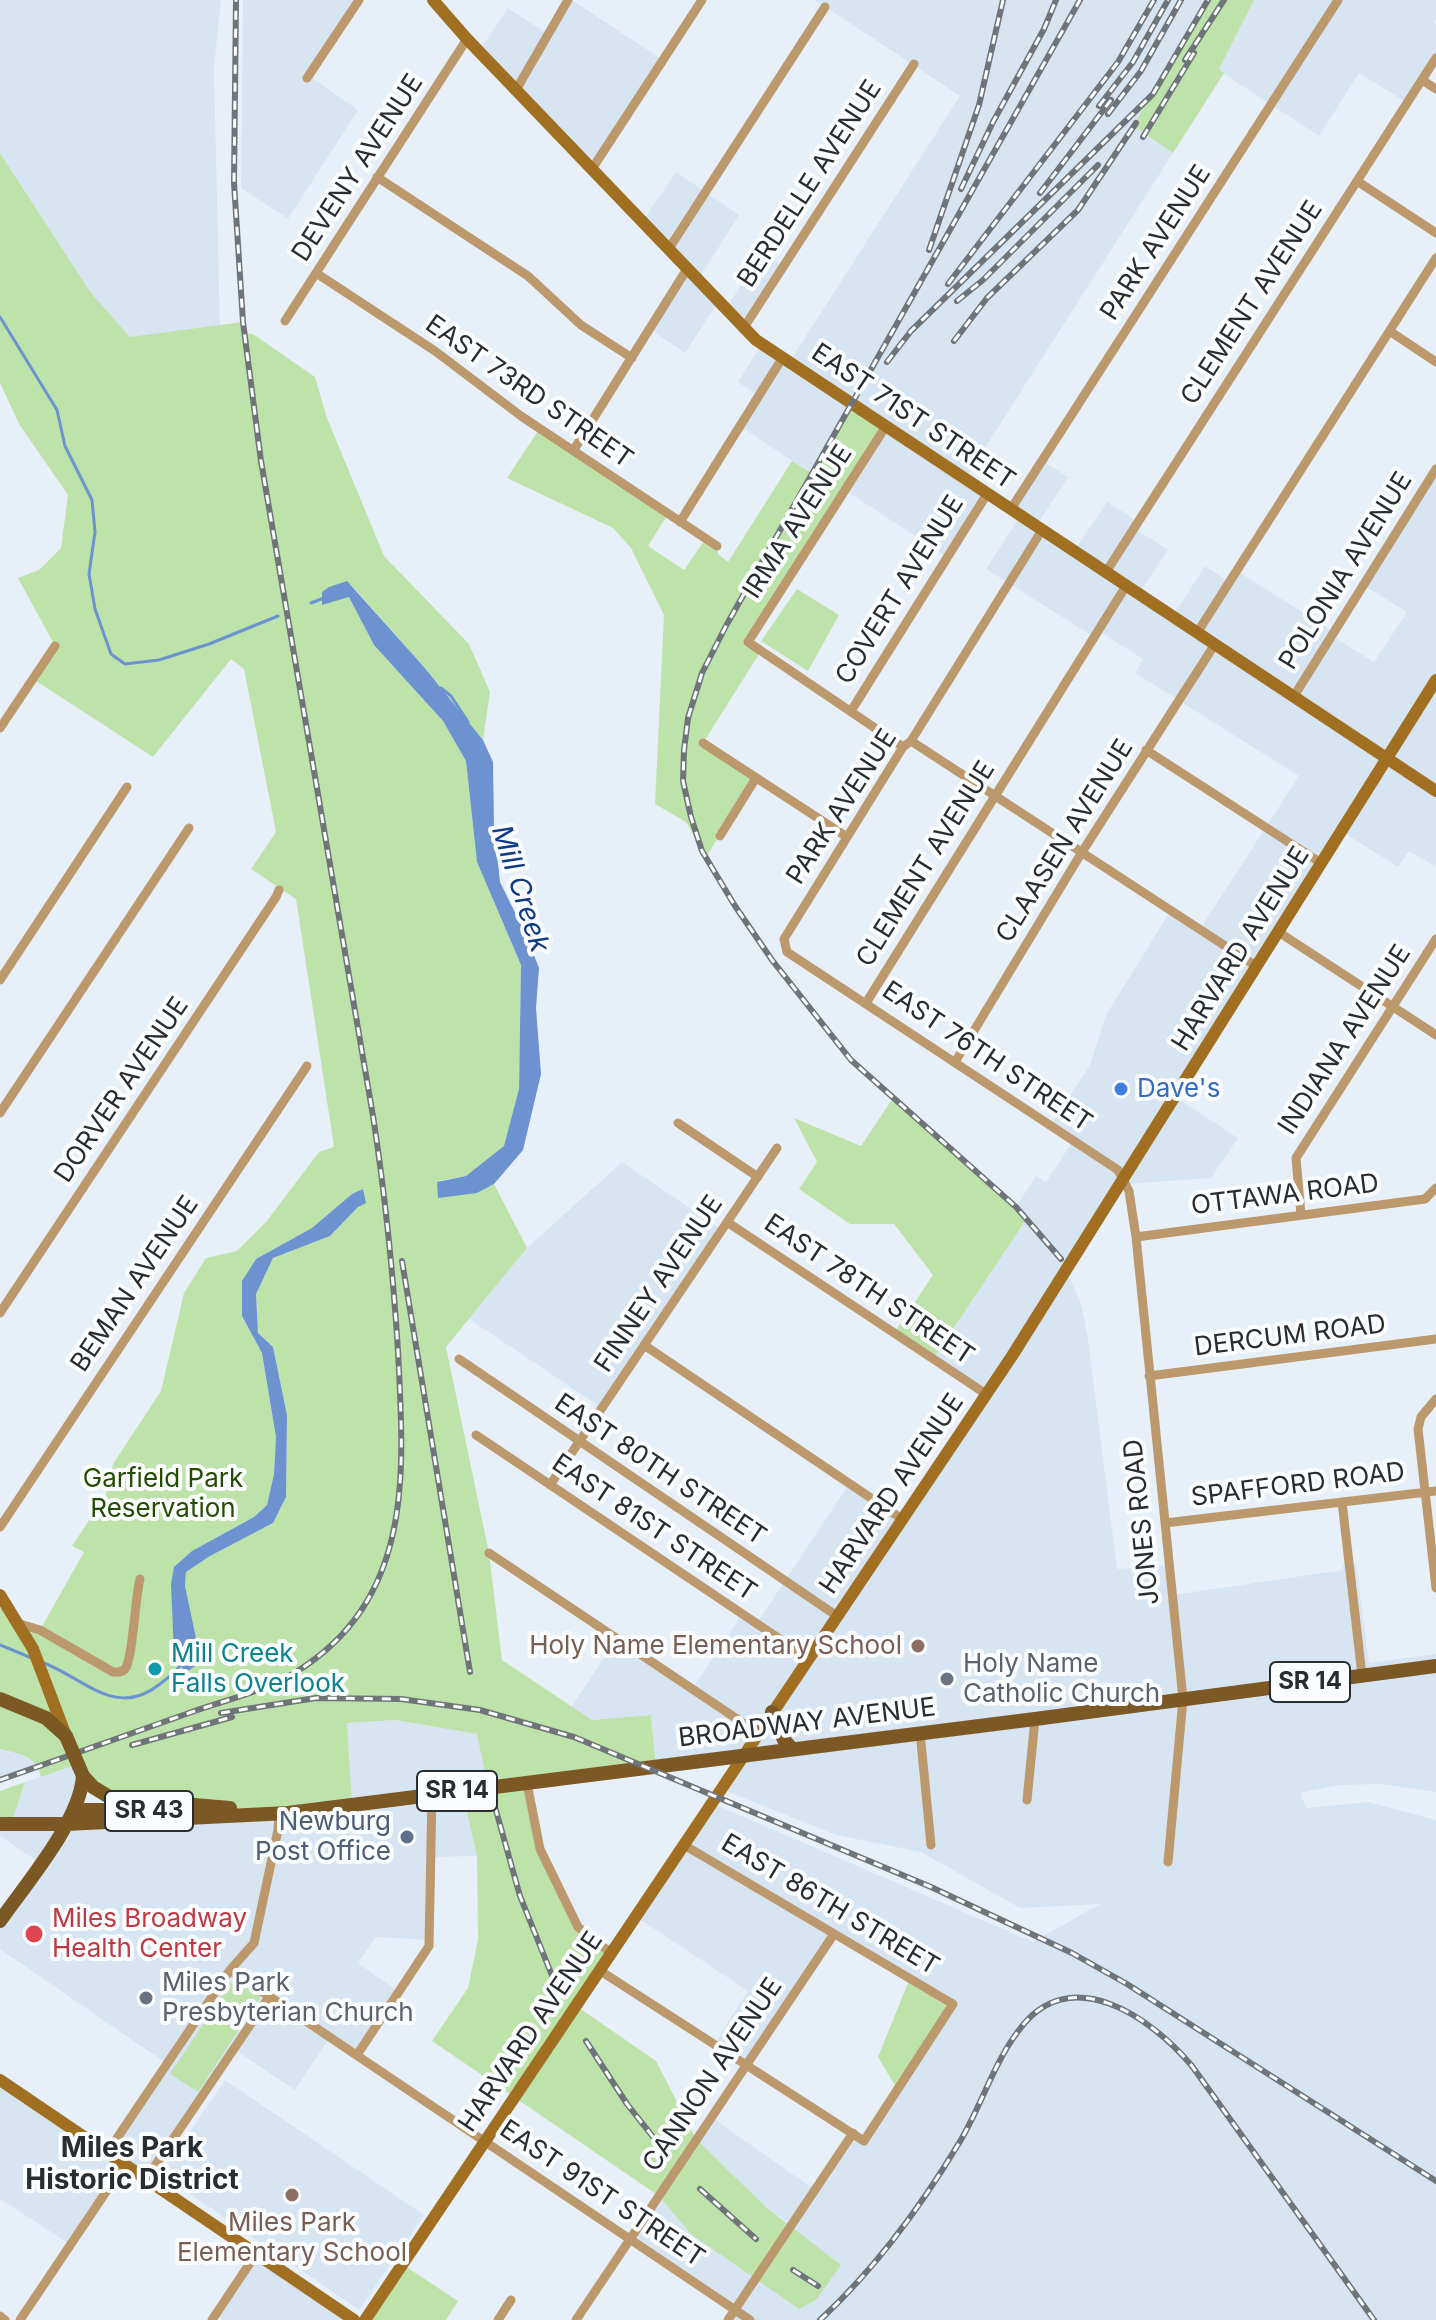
<!DOCTYPE html>
<html>
<head>
<meta charset="utf-8">
<style>
	body { margin:0 }
	canvas { display:block; background:#e7f0f8 }
</style>
</head>
<body>
<canvas width="1436" height="2320"></canvas>
<script>
const c = document.querySelector('canvas').getContext('2d');
c.lineJoin = 'round';
function fill(path, color) {
  c.fillStyle = color;
  c.fill(path, 'evenodd');
}
function trace(path, color, width, dash) {
  c.strokeStyle = color;
  c.lineWidth = width;
  c.lineCap = dash ? 'butt' : 'round';
  c.setLineDash(dash || []);
  c.stroke(path);
}
function drawText(font, color, halo, rows, align = 'center') {
  c.font = font + ' Inter,sans-serif';
  c.lineWidth = 8;
  c.setLineDash([]);
  c.textBaseline = 'middle';
  c.strokeStyle = halo;
  c.fillStyle = color;
  for (const [text, x, y, turn = 0] of rows) {
    c.save();
    c.translate(x, y);
    c.rotate((+turn || 0) * Math.PI / 180);
    c.textAlign = isNaN(turn) ? turn : align;
    if (halo) c.strokeText(text, 0, 0);
    c.fillText(text, 0, 0);
    c.restore();
  }
}
fill(new Path2D(`
	M0 0H221L214 68 220 332 130 337 91 293 0 153Z
	M243 0H359L308 75 358 110 288 219 241 188Z
	M572 0 663 60 592 169 479 51 508 8 548 34Z
	M815 0H1208L1133 126 1173 153 965 479 987 494 947 557 845 490 886 426 848 402 812 474 740 426 759 396 738 382 762 344 790 361 960 96Z
	M1254 0H1436V18L1433 22 1436 24V58L1407 103 1359 73 1319 136 1218 70Z
	M676 172 739 215 698 280 718 302 685 353 650 329 687 269 642 222Z
	M762 253 783 267 743 329 725 310Z
	M1042 461 1068 477 1037 525 1074 551 1107 502 1138 521 1134 528 1168 550 1139 594 1173 616 1205 566 1229 582 1237 571 1334 632 1332 636 1374 662 1407 612 1363 585 1436 469V867L1409 851 1398 867 1341 831 1175 1097 1238 1138 1211 1178 1127 1184 1064 1265 1081 1304 1088 1339 1117 1569 1169 1565 1173 1595 1343 1570V1565L1356 1564 1369 1663 1436 1654V1792L1382 1784 1339 1785 1300 1793 1306 1808 1368 1802 1436 1820V2320H728L735 2310 630 2240 659 2196 792 2225 767 2208 696 2139 711 2117 815 2190 853 2133 863 2140 953 2004 834 1934 746 2065 714 2044 748 1991 635 1916 712 1803 1033 1942 1100 1904 1020 1908 921 1852 836 1835 721 1789 742 1756 656 1767 651 1715 592 1720 571 1707 617 1639 692 1689 742 1614 757 1623 849 1484 901 1519 986 1395 933 1359 1026 1220 1016 1207 1036 1176 1046 1182 1073 1141 1051 1125 1090 1065 1106 1015 1171 910 1200 929 1299 776 1135 673 1143 659 1099 631 1094 637 986 569 1020 516 1011 509Z
	M622 1162 722 1230 602 1408 469 1319 527 1248Z
	M395 1720 477 1734 489 1787 463 1791 477 1856 432 1857 431 1940 376 1937 358 1963 399 1992 357 2055 330 2037 295 2090 234 2049 146 2179 125 2165 71 2245 0 2199V2080L107 2153 167 2064 0 1949V1921L40 1863 0 1836V1824L11 1823 25 1782 77 1764 83 1776 67 1823 288 1813 346 1723Z
	M0 1749 28 1755 39 1766 0 1780Z
	M225 2080 424 2215 359 2310 161 2174Z
	M256 2254 354 2320H223L215 2315Z`), '#d7e5f3');
fill(new Path2D(`
	M1208 0H1254L1219 69 1224 73 1173 153 1133 126Z
	M0 153 91 293 130 337 243 322 244 333 253 334 315 377 327 418 384 556 469 644 490 692 483 740 424 667 355 589 347 582 329 587 349 596 374 645 443 721 466 761 477 862 521 965 519 1089 504 1147 466 1176 438 1181 477 1193 494 1184 527 1248 446 1347 489 1553 502 1660 592 1720 651 1715 656 1767 527 1783 540 1849 578 1927 611 1953 575 2005 656 2061 696 2139 767 2208 841 2265 816 2300 799 2309 691 2234 659 2196 432 2041 468 1988 478 1939 477 1856 462 1790 488 1787 477 1734 395 1720 347 1723 352 1805 279 1813 111 1798 77 1764 41 1777C36 1755 20 1754 0 1749V1608H9L20 1624 40 1630 84 1552 72 1546 106 1495 113 1464 161 1391 184 1293 206 1258 237 1251 266 1222 319 1152 334 1147 296 899 251 869 276 832 244 669 231 659 153 757 33 679 55 646 18 578 39 570 61 548 68 495 19 424 0 383ZM352 1194 358 1207 330 1236 273 1258 256 1293 258 1333 273 1347 287 1415 286 1497 273 1523 210 1556 186 1572 185 1586 188 1603 174 1567 192 1551 254 1517 267 1505 274 1474 276 1437 262 1353 242 1316 256 1259 312 1228Z
	M852 404 886 426 748 642 761 651 703 743 756 778 706 857 686 822 655 804 664 615 631 548 613 528 507 478 540 428 668 514 648 546 684 570 706 538 717 546 718 554 728 562 792 461 813 474Z
	M797 589 839 615 808 671 761 641Z
	M893 1098 1026 1220 933 1359 894 1333 933 1275 894 1224H850L799 1189 817 1162 794 1118 861 1146Z
	M25 1782 11 1824H0V1791Z
	M234 1978 261 1996 198 2092 170 2074Z
	M910 1978 953 2004 897 2089 878 2057Z
	M402 2264 458 2301 446 2320H365Z`), '#bee3aa');
fill(new Path2D(`
	M347 581 424 667 483 740 493 762 494 826 500 882 526 935 539 968 536 1008 541 1074 523 1150 494 1184 477 1193 438 1198 437 1182 466 1176 504 1146 519 1089 521 965 477 862 466 761 443 721 374 645 349 597 322 605V592L329 587Z
	M363 1189 366 1203 358 1207 330 1236 273 1258 256 1294 258 1333 273 1347 287 1415 286 1497 273 1523 210 1556 186 1572 185 1586 201 1662 185 1673 174 1655 171 1584 174 1567 192 1551 254 1517 267 1505 274 1474 276 1437 262 1353 242 1316V1281L256 1259 312 1228 352 1194Z`), '#6c92d0');
trace(new Path2D(`
	M0 317 57 410 65 446 92 500 95 532 89 574 95 609 111 654 125 664 159 660 209 644 278 616
	M311 603 324 598
	M441 688 451 696 468 722
	M0 1645 34 1659
	M44 1663C85 1679 117 1719 160 1684 168 1678 177 1671 183 1662`), '#6c92d0', 3);
trace(new Path2D(`
	M307 78 359 0
	M1422 80 1436 89
	M516 90 568 0
	M592 169 702 0
	M377 177 528 276 581 325 632 358
	M1357 181 1436 233
	M668 250 825 7
	M316 273 435 351 521 416 717 546
	M285 321 467 39
	M743 329 914 64
	M1391 332 1436 362
	M886 426 748 642 903 747
	M573 451 687 269
	M1011 509 1338 0
	M680 522 783 357
	M1042 530 911 741 903 747 784 939 787 952 1118 1170 1129 1191 1136 1237 1183 1699 1168 1862
	M1106 572 1436 58
	M1197 633 1436 258
	M1294 696 1436 469
	M851 711 987 494
	M0 728 55 646
	M911 741 1256 966
	M703 743 847 837
	M1146 750 1321 863
	M720 836 756 778
	M1277 931 1436 1035
	M0 980 127 787
	M866 1003 1126 586
	M955 1062 1082 852 1215 644
	M0 1113 189 828
	M678 1123 758 1177
	M1301 1215 1296 1158 1436 939
	M727 1222 986 1394
	M1136 1237 1425 1199 1436 1188
	M0 1313 276 897 279 890
	M644 1345 902 1519
	M459 1359 837 1616
	M1149 1376 1436 1339
	M1436 1399 1421 1417 1418 1429 1436 1588
	M476 1435 808 1658
	M550 1485 777 1148
	M1342 1502 1362 1675
	M1165 1523 1436 1491
	M0 1527 307 1066
	M489 1553 758 1733
	M20 1624 40 1630 113 1672C118 1672 121 1673 125 1669 133 1659 135 1597 140 1579
	M920 1732 931 1845
	M527 1783 540 1849 578 1927 611 1953
	M1027 1800 1035 1719
	M230 1970 750 2320
	M599 1970 864 2141 953 2004 684 1845
	M357 2055 429 1946 432 1794
	M107 2153 230 1970 254 1943 278 1830 279 1813
	M146 2179 269 1997
	M0 2316 5 2320
	M20 2320 124 2165
	M212 2320 256 2254
	M498 2320 511 2300
	M576 2320 834 1934
	M728 2320 853 2133`), '#bc996d', 9);
trace(new Path2D(`
	M433 0 467 39 756 340 1436 791
	M0 1595 33 1649 66 1736
	M0 2080 354 2320
	M365 2320 1012 1356 1436 680`), '#a16f21', 12);
trace(new Path2D(`
	M0 1699 46 1718 66 1736
	M772 1712 784 1740 792 1749
	M83 1776 93 1787 111 1798 230 1808
	M67 1823 86 1810H146
	M0 1824H66L288 1813 1035 1719 1436 1666
	M0 1921C26 1884 80 1821 83 1776`), '#7b5824', 14);
const rail = new Path2D(`
	M1185 60 1224 0
	M1099 106 1133 62 1168 0
	M1108 114 1141 71 1181 0
	M1143 137 1194 53
	M961 189 993 122 1044 29 1056 0
	M1040 193 1111 100
	M929 250 979 105 1003 0
	M948 284 1118 62 1154 0
	M957 301 983 280 1098 165
	M954 341 987 298 1078 210 1136 123
	M887 362 911 331 1153 94 1208 0
	M1061 1259 1016 1207 851 1060 772 960 735 906 702 851 691 817 683 781 684 750 688 718 702 673 727 624 1080 0
	M402 1261 470 1672
	M221 1713 316 1698 401 1699 480 1710 574 1737 931 1887 1072 1953 1127 1984 1436 2181
	M132 1745 232 1717
	M0 1780C63 1758 126 1735 189 1713 225 1700 263 1692 296 1672 415 1598 404 1472 398 1351 393 1272 385 1194 373 1116L261 461 243 322 234 183 236 0
	M495 1807 520 1896 557 1988
	M586 2041 627 2104 661 2147
	M700 2189 756 2239
	M793 2270 818 2286
	M820 2320C875 2269 920 2208 959 2143 981 2107 993 2064 1019 2030 1070 1960 1152 2018 1192 2066L1374 2320`);
trace(rail, '#6e7478', 6);
trace(rail, '#fafcfd', 3, [9]);
trace(new Path2D(`
	M66 1736 83 1776`), '#7b5824', 14);
for (const [x, y, r, color] of [
	[1121,1089,8,"#3f7fe0"],
	[918,1646,8,"#8d6e63"],
	[155,1669,8,"#0f9aa8"],
	[947,1679,8,"#6b7280"],
	[407,1837,8,"#5c6f8a"],
	[34,1934,10,"#e0444e"],
	[146,1998,8,"#6b7280"],
	[292,2195,8,"#8d6e63"]
]) {
  const dot = new Path2D();
  dot.arc(x, y, r, 0, 2 * Math.PI);
  c.fillStyle = color;
  c.fill(dot);
  trace(dot, '#fafcfd', 3);
}
for (const [x, y, w] of [
	[1310,1682,80],
	[457,1791,80],
	[149,1811,88]
]) {
  const box = new Path2D();
  box.roundRect(x - w / 2, y - 20, w, 40, 6);
  c.fillStyle = '#fafcfd';
  c.fill(box);
  trace(box, '#2a2d30', 2);
}
drawText('bold 24px', '#2a2d30', null, [
	["SR 14",1310,1682],
	["SR 14",457,1791],
	["SR 43",149,1811]
]);
drawText('26px', '#2a2d30', '#fafcfd', [
	["DEVENY AVENUE",358,168,-57],
	["BERDELLE AVENUE",810,184,-57],
	["PARK AVENUE",1156,243,-57],
	["CLEMENT AVENUE",1252,303,-57],
	["EAST 73RD STREET",529,392,35],
	["EAST 71ST STREET",913,417,34],
	["IRMA AVENUE",798,522,-57],
	["POLONIA AVENUE",1346,571,-58],
	["COVERT AVENUE",900,590,-58],
	["PARK AVENUE",842,807,-57],
	["CLAASEN AVENUE",1065,841,-58],
	["CLEMENT AVENUE",926,864,-58],
	["HARVARD AVENUE",1241,949,-58],
	["INDIANA AVENUE",1345,1040,-57],
	["EAST 76TH STREET",987,1057,34],
	["DORVER AVENUE",122,1090,-56],
	["OTTAWA ROAD",1285,1195,-7],
	["BEMAN AVENUE",135,1284,-56],
	["FINNEY AVENUE",659,1284,-56],
	["EAST 78TH STREET",869,1290,34],
	["DERCUM ROAD",1290,1336,-7],
	["EAST 80TH STREET",660,1470,34],
	["SPAFFORD ROAD",1298,1485,-7],
	["HARVARD AVENUE",892,1494,-56],
	["JONES ROAD",1142,1522,-96],
	["EAST 81ST STREET",654,1528,34],
	["BROADWAY AVENUE",807,1723,-7],
	["EAST 86TH STREET",830,1905,31],
	["HARVARD AVENUE",531,2032,-56],
	["CANNON AVENUE",713,2075,-56],
	["EAST 91ST STREET",602,2194,34]
]);
drawText('26px', '#366cbe', '#fafcfd', [
	["Dave's",1137,1089]
], 'left');
drawText('26px', '#254c03', '#fafcfd', [
	["Garfield Park",163,1479],
	["Reservation",163,1509]
]);
drawText('26px', '#785e54', '#fafcfd', [
	["Holy Name Elementary School",902,1646],
	["Miles Park",292,2223,"center"],
	["Elementary School",292,2253,"center"]
], 'right');
drawText('26px', '#0d838f', '#fafcfd', [
	["Mill Creek",171,1654],
	["Falls Overlook",171,1684]
], 'left');
drawText('26px', '#5b616d', '#fafcfd', [
	["Holy Name",963,1664],
	["Catholic Church",963,1694],
	["Miles Park",162,1983],
	["Presbyterian Church",162,2013]
], 'left');
drawText('26px', '#4e5e75', '#fafcfd', [
	["Newburg",391,1822],
	["Post Office",391,1852]
], 'right');
drawText('26px', '#be3a42', '#fafcfd', [
	["Miles Broadway",52,1919],
	["Health Center",52,1949]
], 'left');
drawText('italic 28px', '#0e3b84', '#fafcfd', [
	["Mill Creek",520,889,72]
]);
drawText('bold 28px', '#2a2d30', '#fafcfd', [
	["Miles Park",132,2149],
	["Historic District",132,2181]
]);
</script>
</body>
</html>
